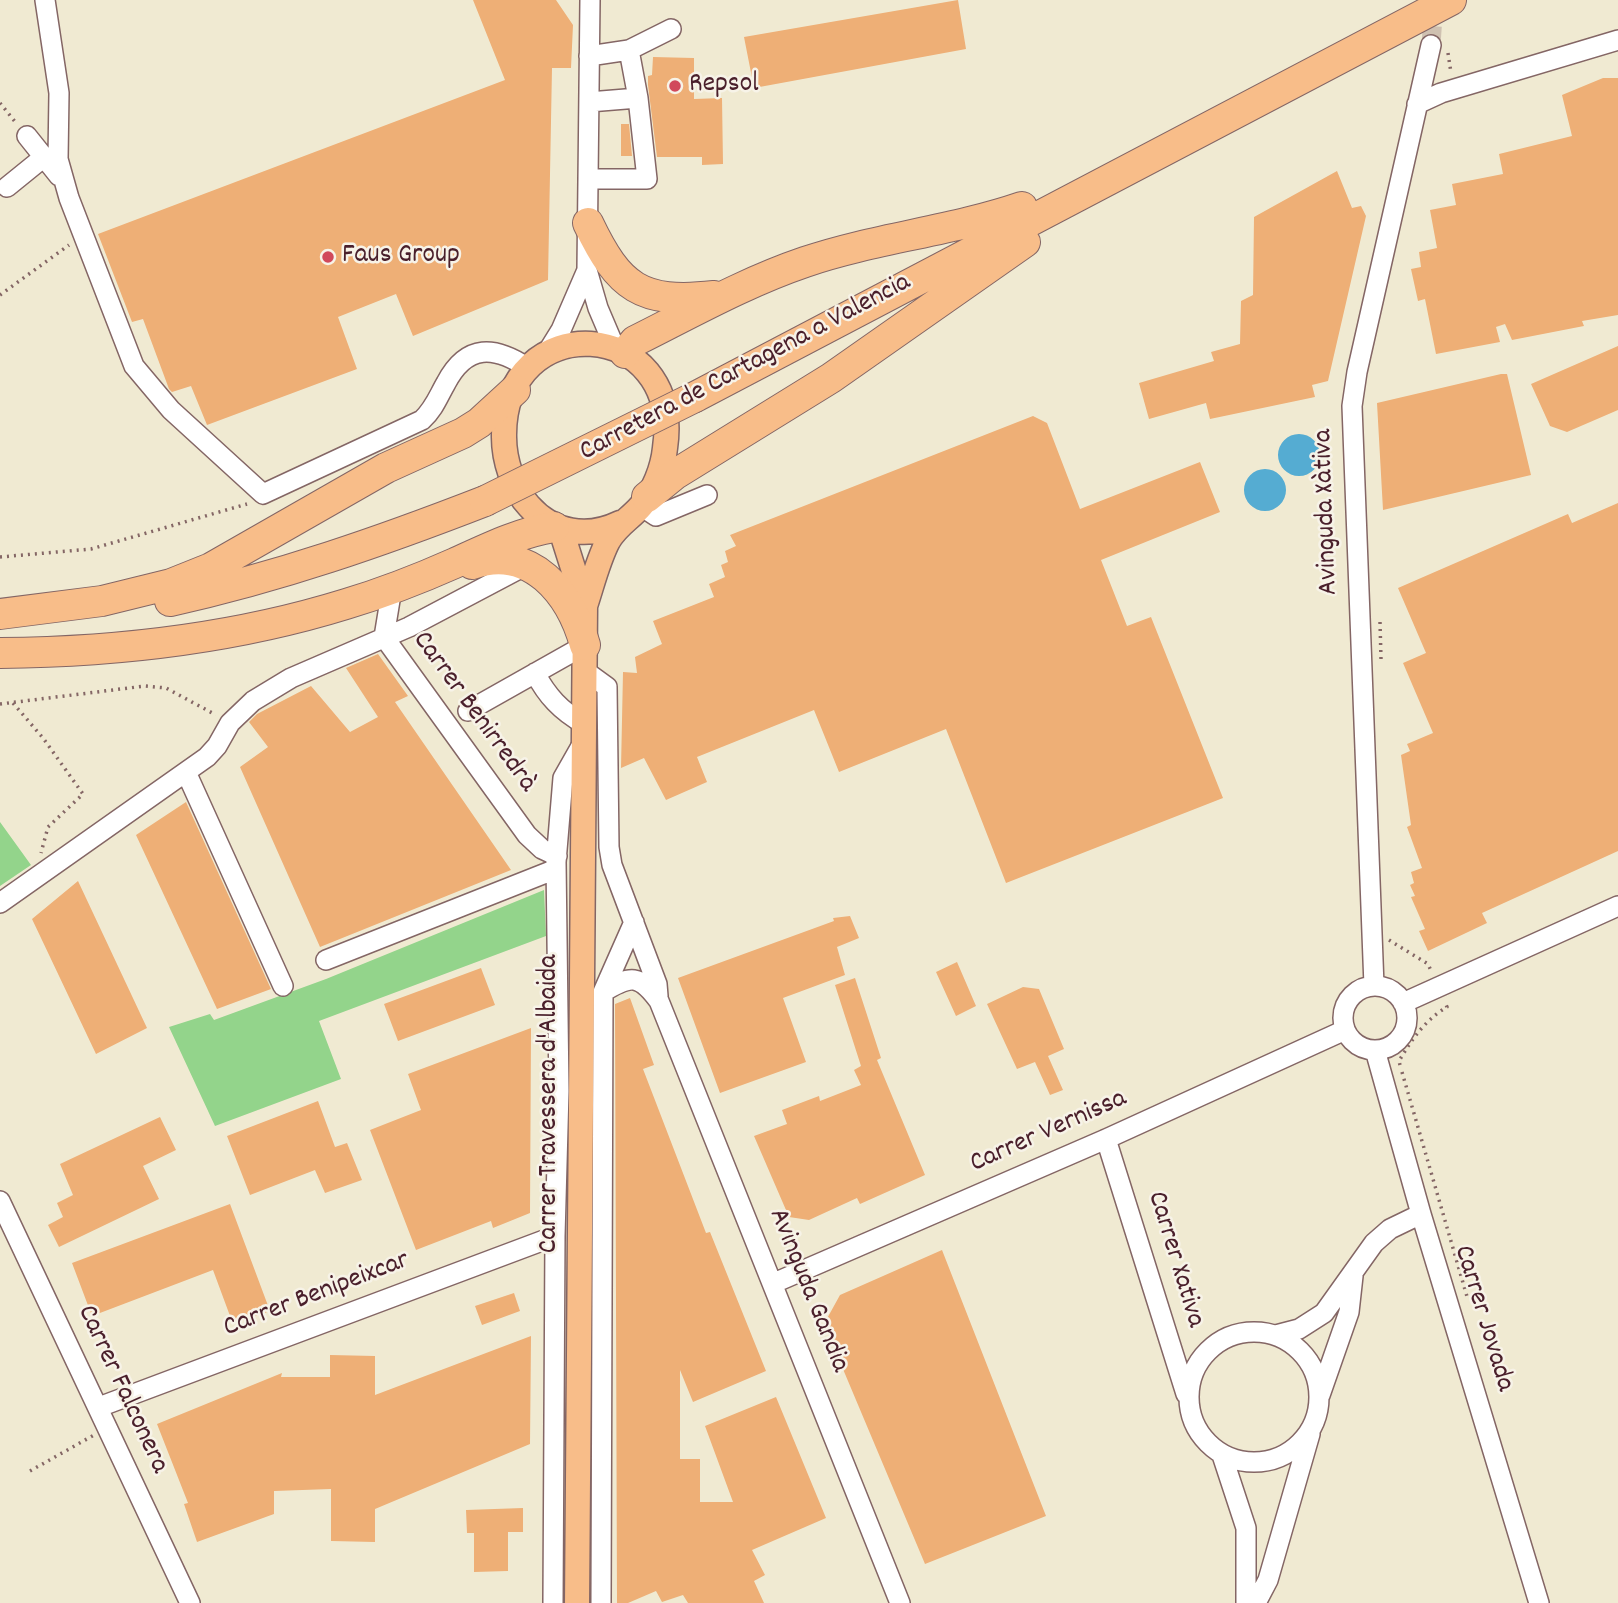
<!DOCTYPE html>
<html>
<head>
<meta charset="utf-8">
<style>
	body { margin:0 }
	canvas { display:block; background:#f0ead2 }
</style>
</head>
<body>
<canvas width="1618" height="1603"></canvas>
<script>
const c = document.querySelector('canvas').getContext('2d');
c.lineJoin = 'round';
function fill(path, color) {
  c.fillStyle = color;
  c.fill(path, 'evenodd');
}
function trace(path, color, width, dash) {
  c.strokeStyle = color;
  c.lineWidth = width;
  c.lineCap = dash ? 'butt' : 'round';
  c.setLineDash(dash || []);
  c.stroke(path);
}
function drawText(font, color, halo, rows, align = 'center') {
  c.font = font + ' Dekko,sans-serif';
  c.lineWidth = 5;
  c.setLineDash([]);
  c.textBaseline = 'middle';
  c.strokeStyle = halo;
  c.fillStyle = color;
  for (const [text, x, y, turn = 0] of rows) {
    c.save();
    c.translate(x, y);
    c.rotate((+turn || 0) * Math.PI / 180);
    c.textAlign = isNaN(turn) ? turn : align;
    if (halo) c.strokeText(text, 0, 0);
    c.fillText(text, 0, 0);
    c.restore();
  }
}
fill(new Path2D(`
	M0 822 31 865 0 886Z
	M544 890 546 936 319 1021 341 1079 215 1126 169 1027 210 1014 214 1020 326 979Z`), '#93d48b');
fill(new Path2D(`
	M1278 455a21 21 0 1 1 42 0a21 21 0 1 1-42 0Z
	M1244 490a21 21 0 1 1 42 0a21 21 0 1 1-42 0Z`), '#55acd2');
fill(new Path2D(`
	M473 0H556L573 25 571 68H552L548 280 413 336 396 294 338 317 357 369 207 425 191 386 172 392 169 389 143 319 132 322 98 234 505 80Z
	M958 0 966 49 754 88 744 37Z
	M653 57 694 58V99L722 98 723 164 702 165V157H657L648 85V76L652 75Z
	M1603 78H1618V315L1582 321 1584 326 1512 340 1505 324 1496 327 1500 342 1436 354 1425 299 1418 301 1411 269 1421 267 1419 252 1437 248 1430 210 1456 205 1452 184 1503 174 1499 154 1572 136 1562 95Z
	M621 124H629L632 156H621Z
	M1337 171 1352 208 1361 206 1366 216 1328 381 1312 385 1315 397 1210 419 1206 403 1149 419 1139 383 1214 361 1211 352 1240 344 1241 301 1253 295 1254 217Z
	M1618 346V410L1567 432 1550 426 1531 384Z
	M1501 374H1507L1531 475 1383 510 1377 403Z
	M1033 416 1047 423 1080 509 1200 462 1220 512 1101 560 1127 626 1151 617 1223 798 1006 883 946 729 839 772 814 710 697 757 707 782 666 800 644 758 621 768 623 672 637 673 635 657 662 644 653 621 714 597 709 584 725 577 721 565 728 562 725 551 736 546 730 535Z
	M1618 503V851L1482 913 1487 923 1428 951 1419 931 1425 929 1411 897 1415 896 1410 885 1414 883 1411 872 1422 868 1407 827 1411 825 1401 755 1410 751 1407 744 1433 733 1403 663 1426 653 1398 588 1568 514 1572 523Z
	M378 654 408 696 395 702 511 870 320 947 240 767 268 747 249 722 257 714 311 686 350 732 378 717 346 668Z
	M186 802 271 989 217 1009 136 835Z
	M78 881 147 1028 96 1054 32 919Z
	M850 916 859 938 837 947 845 975 783 998 806 1062 720 1093 678 978 834 921 833 918Z
	M957 962 976 1006 956 1016 936 972Z
	M481 968 495 1005 398 1041 384 1004Z
	M855 978 881 1058 877 1060 925 1175 860 1204 857 1198 809 1220 789 1217 754 1136 787 1124 782 1110 819 1096 820 1101 861 1085 854 1070 861 1066 835 985Z
	M1023 987 1039 989 1064 1049 1048 1056 1063 1090 1050 1095 1035 1062 1017 1069 987 1004Z
	M630 998 654 1065 643 1069 706 1233 710 1232 766 1371 693 1402 680 1370V1459H700V1502H733L705 1426 776 1397 826 1518 752 1550 765 1575 754 1581 764 1603H688L683 1595 662 1602 656 1591 628 1603H617L615 1004Z
	M531 1028 530 1213 493 1228 491 1221 416 1250 370 1130 421 1110 408 1074Z
	M318 1101 335 1147 347 1143 362 1180 325 1193 315 1170 250 1195 227 1136Z
	M160 1117 176 1150 143 1166 159 1199 59 1247 48 1225 63 1217 57 1203 73 1195 60 1164Z
	M230 1204 270 1311 233 1324 213 1270 92 1316 72 1263Z
	M942 1250 1046 1516 925 1564 824 1324 840 1295Z
	M514 1293 520 1311 482 1325 475 1306Z
	M531 1336 530 1444 375 1509V1542L331 1541V1489L274 1491V1514L197 1542 184 1504 188 1503 157 1424 282 1373 281 1377H330V1355L375 1356V1395Z
	M523 1508V1532H508V1571L474 1572V1533H467L466 1510Z`), '#eeaf76');
trace(new Path2D(`
	M1431 45 1434 1`), '#cfc1b1', 19, [19, 10]);
const minor = new Path2D(`
	M45 0 59 93 58 159 69 198 134 366 171 410 263 494 422 420C434 409 438 397 446 383 467 343 495 346 528 368
	M590 0 587 270 598 308 615 348
	M629 50 638 98
	M589 56 629 50 671 29
	M1417 104 1441 93 1618 40
	M27 136 59 176
	M589 179H647L638 98 589 102
	M7 187 44 157
	M548 351 561 330 587 270
	M641 506 656 516 707 495
	M384 637 527 835 542 849 557 856
	M384 637 392 588
	M585 671 607 687 609 847 612 865 657 984 658 996
	M535 673C547 696 561 711 584 724
	M468 711 585 645
	M186 772 283 986
	M0 903 207 757 217 746 230 723 253 701 291 678 409 627 517 570
	M326 960 556 869
	M1374 986 1352 406 1357 372 1431 45
	M1343 1018a32 32 0 1 1 64 0a32 32 0 1 1-64 0Z
	M603 992C631 975 639 974 659 1001L900 1603
	M1403 1003 1618 906
	M1375 1050 1421 1214 1539 1603
	M1106 1139 1186 1394
	M0 1201 190 1603
	M774 1283 1106 1139 1345 1030
	M1189 1397a65 65 0 1 1 130 0a65 65 0 1 1-130 0Z
	M1276 1335 1299 1329 1324 1313 1374 1243 1390 1229 1421 1214
	M1320 1395 1349 1312 1353 1276
	M99 1407 555 1236
	M1222 1455 1246 1528V1603
	M553 1603 555 1236 559 1091 556 862 563 778 584 741
	M601 1603 603 992 634 922
	M1256 1603 1268 1580 1310 1434`);
const major = new Path2D(`
	M561 530 585 606 577 1603
	M585 606C592 585 598 560 608 541 617 525 630 519 641 506 654 491 663 468 665 448 684 316 502 306 504 437 504 460 513 489 529 506 553 533 587 539 620 523`);
const highway = new Path2D(`
	M588 223C619 288 641 304 714 296
	M625 353 635 341C691 313 746 282 805 262 876 238 952 231 1022 207
	M695 397 1451 0
	M647 497 674 475 831 378 1025 242
	M472 564C531 543 571 594 585 645
	M170 601C279 577 382 541 485 501
	M0 614 102 601 171 584 211 568 386 468 463 433 479 423 515 390
	M0 653C117 652 233 639 346 604 383 593 419 579 455 563 488 548 518 533 554 527`);
trace(minor, '#846665', 22);
trace(major, '#846665', 27);
trace(highway, '#846665', 32);
trace(new Path2D(`
	M1448 53 1451 73
	M0 103 16 123
	M0 295 69 245
	M0 557 91 549 247 504
	M1380 622 1381 659
	M13 703 43 738 83 794 48 827 41 853
	M0 704 145 686 166 688 216 715
	M1389 940 1428 964 1432 973
	M1400 1065 1399 1061C1412 1039 1425 1020 1447 1007L1445 1002
	M1402 1072 1468 1300
	M30 1471 94 1435`), '#846665', 3.5, [2, 5]);
trace(minor, '#fff', 19);
trace(major, '#f8bd89', 24);
trace(highway, '#f8bd89', 30);
const highwayBridge = new Path2D(`
	M485 501 695 397`);
trace(highwayBridge, '#846665', 32, []);
trace(highwayBridge, '#f8bd89', 30);
for (const [x, y, r, color] of [
	[675,86,7,"#d1495b"],
	[328,257,7,"#d1495b"]
]) {
  const dot = new Path2D();
  dot.arc(x, y, r, 0, 2 * Math.PI);
  c.fillStyle = color;
  c.fill(dot);
  trace(dot, '#f7f3e8', 2.5);
}
drawText('28px', '#4a1f2b', '#f7f3e8', [
	["Repsol",689,86],
	["Faus Group",342,257]
], 'left');
drawText('28px', '#4a1f2b', '#f7f3e8', [
	["Carretera de Cartagena a Valencia",746,369,-28],
	["Avinguda Xàtiva",1328,512,-92],
	["Carrer Benirredrà",473,713,54],
	["Carrer Travessera d'Albaida",551,1104,-90],
	["Carrer Vernissa",1049,1133,-24],
	["Carrer Xativa",1174,1260,73],
	["Avinguda Gandia",807,1291,68],
	["Carrer Benipeixcar",317,1296,-21],
	["Carrer Jovada",1482,1319,73],
	["Carrer Falconera",121,1390,65]
]);
</script>
</body>
</html>
